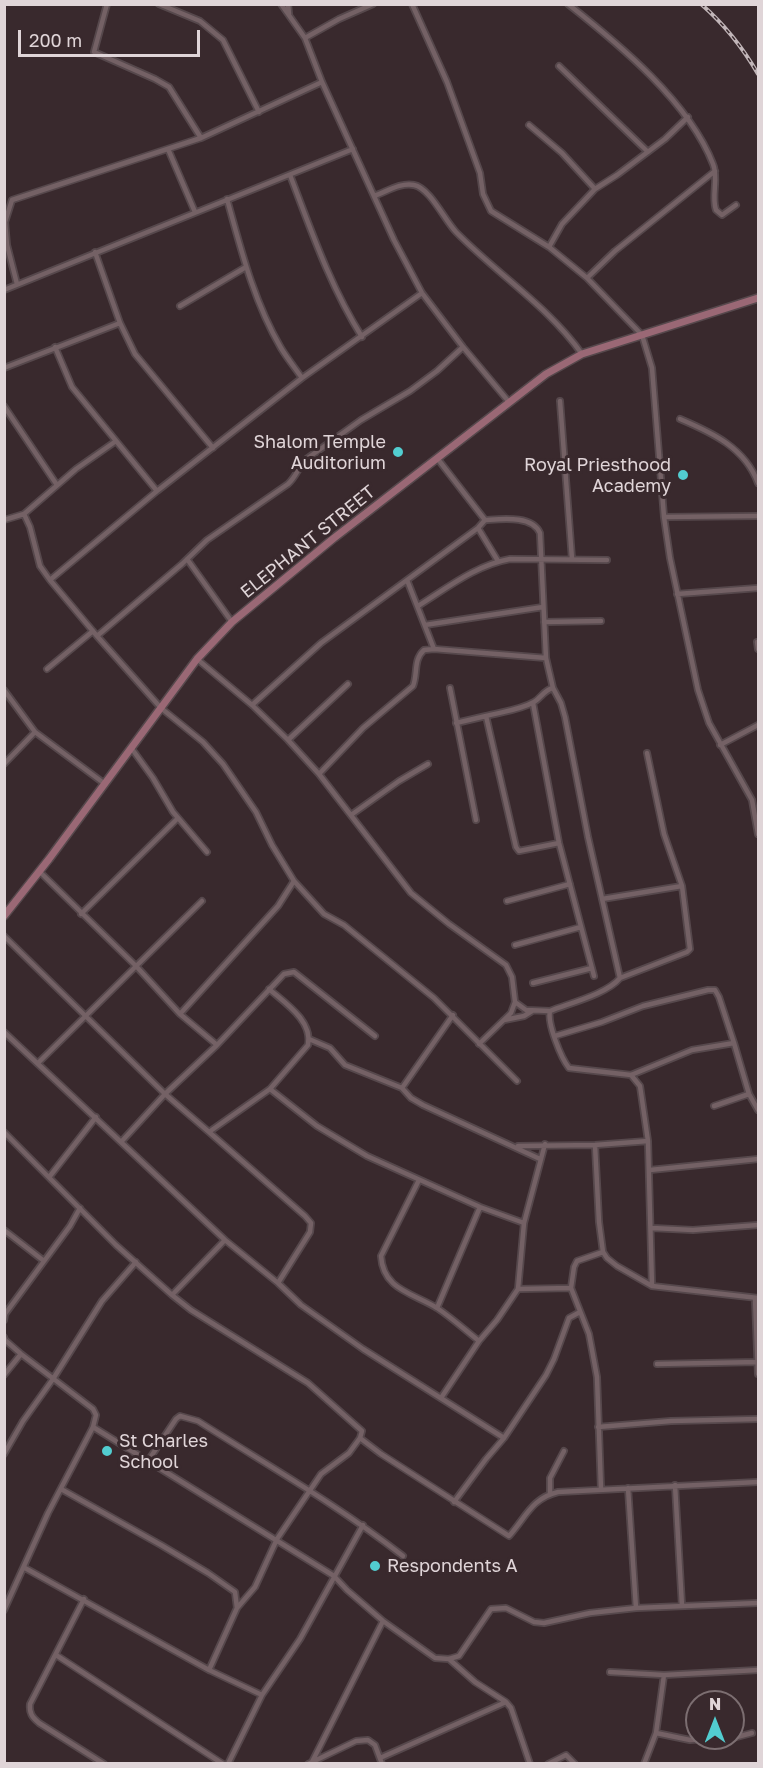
<!DOCTYPE html>
<html>
<head>
<meta charset="utf-8">
<style>
	body { margin:0 }
	#map { position:relative; width:763px; height:1768px; overflow:hidden; background:#39292d; font-family:"Golos Text",sans-serif }
	canvas { display:block }
	.frame { position:absolute; inset:0; border:6px solid #e0d5d8; pointer-events:none }
	.north { position:absolute; left:685px; top:1690px; width:60px; height:60px; box-sizing:border-box; background:#39292d; border:2px solid #7c6e71; border-radius:50%; rotate:0deg; font-size:16px; font-weight:700; line-height:24px; text-align:center; color:#e0d5d8 }
	.north::after { content:''; display:block; margin:auto; width:21px; height:27px; background:#52cdd0; clip-path:polygon(50% 0,100% 100%,50% 72%,0 100%) }
	.scale { position:absolute; left:18px; top:30px; width:182px; height:27px; box-sizing:border-box; border:3px solid #e0d5d8; border-top:0; padding-left:8px; font-size:18px; line-height:21px; white-space:nowrap; color:#e0d5d8; -webkit-text-stroke:4px #39292d; paint-order:stroke }
</style>
</head>
<body>
<div id="map">
<canvas width="763" height="1768"></canvas>
<div class="frame"></div>
<div class="north">N</div>
<div class="scale">200 m</div>
</div>
<script>
const c = document.querySelector('canvas').getContext('2d');
c.lineJoin = 'round';
function trace(path, color, width, dash) {
  c.strokeStyle = color;
  c.lineWidth = width;
  c.lineCap = dash ? 'butt' : 'round';
  c.setLineDash(dash || []);
  c.stroke(path);
}
function drawText(font, color, halo, rows, align = 'center') {
  c.font = font + ' "Golos Text",sans-serif';
  c.lineWidth = 6;
  c.setLineDash([]);
  c.textBaseline = 'middle';
  c.strokeStyle = halo;
  c.fillStyle = color;
  for (const [text, x, y, turn = 0] of rows) {
    c.save();
    c.translate(x, y);
    c.rotate((+turn || 0) * Math.PI / 180);
    c.textAlign = isNaN(turn) ? turn : align;
    if (halo) c.strokeText(text, 0, 0);
    c.fillText(text, 0, 0);
    c.restore();
  }
}
const minor = new Path2D(`
	M107 4 94 52 155 79 169 87 201 138
	M159 4 200 21 223 40 259 112
	M281 4 305 38 322 82 394 240 422 293 463 347 509 402
	M288 4 289 14
	M412 4 447 82 480 173 483 194 491 211 549 247 587 278 642 335 652 368 664 517 670 558 698 690 709 723 752 800 758 834
	M568 4C620 45 689 102 713 164 719 178 711 196 716 210L722 215 736 205
	M305 38 339 19 373 4
	M559 66 648 152
	M529 125 562 153 595 189
	M168 149 195 212
	M290 175C311 230 330 286 362 337
	M374 196C386 192 401 182 414 185 430 188 445 221 456 232 497 274 548 306 582 354
	M227 199C241 250 254 302 281 348 287 358 295 368 302 378
	M549 247 562 224 595 189 617 175 665 139 688 117
	M95 252 120 323 135 354 213 448
	M587 278 615 251 715 171
	M17 284 7 245 5 222 12 200 201 138 322 82
	M4 290 353 149
	M180 306 246 267
	M55 347 72 387 157 491
	M4 368 120 323
	M560 401 572 559
	M4 406 57 485
	M680 419C713 433 745 448 758 483
	M437 458 485 520C502 519 532 515 540 533L546 658 553 688C544 690 541 698 534 702 520 710 501 712 486 716L516 847 519 851 559 843
	M24 514 30 527 40 566 50 580 97 636 161 708 203 742 223 764 256 812 272 845 294 881 324 914 344 925 434 998 517 1081
	M664 517 758 516
	M4 520 24 514 76 469 116 441
	M478 528 498 561
	M187 559 232 622
	M50 580 157 491 302 378 422 293
	M677 594 758 588
	M418 606C447 588 476 565 510 559L607 560
	M544 622 601 621
	M425 625 543 607
	M97 636 182 564 207 540 288 484C296 477 298 468 305 460L361 420 410 391 437 371 463 347
	M757 642 758 649
	M434 649 407 580 478 528 485 520
	M197 659 252 705 288 740 319 774 411 893 449 924 506 965 512 977 515 1002 511 1013 479 1044
	M47 669 93 631
	M450 688 476 820
	M553 688 561 703 565 717 588 837 620 978
	M4 690 35 732 105 784
	M533 703 559 843 594 976
	M252 705 321 643 407 580
	M456 723 486 716
	M288 740 348 684
	M720 745 758 725
	M132 749 153 778 173 812 207 852
	M647 753 664 834 682 886 690 949 687 952 620 978C607 994 570 1003 550 1011 547 1023 561 1058 569 1068L631 1075 692 1050 734 1043 749 1094 758 1110
	M4 764 35 732
	M319 774 363 728 413 686C418 674 413 660 424 650L434 649 546 658
	M351 815 399 781 428 764
	M40 872 136 966 180 1014 217 1045
	M602 899 682 886
	M507 901 570 884
	M81 914 178 818
	M4 936 165 1094 209 1132 270 1089 308 1045C313 1021 285 1003 269 989
	M515 945 581 927
	M533 983 592 968
	M515 1002 526 1010 550 1011
	M180 1014 278 906 294 881
	M453 1015 402 1088 411 1098 423 1105 540 1159
	M504 1020 524 1016 532 1011
	M4 1032 225 1240 278 1283 301 1305 363 1349 504 1438 486 1459 454 1502
	M555 1036 602 1022 643 1006 708 990H715L719 997 734 1043
	M309 1039 330 1048 345 1065 402 1088
	M38 1063 202 901
	M631 1075 640 1086 648 1141 652 1286
	M270 1089 317 1126 367 1156 480 1207 524 1223
	M714 1106 749 1094
	M4 1132 116 1245 172 1295 191 1310 308 1383 362 1431 360 1438 349 1453 321 1474 277 1539 255 1587 237 1608 209 1670
	M209 1132 305 1216 311 1223 310 1232 278 1283
	M122 1141 165 1094 217 1045 284 974 294 972 375 1036
	M595 1145 599 1222 603 1252 607 1258 617 1266 652 1286 758 1298
	M518 1146 595 1145 648 1141
	M650 1170 758 1159
	M50 1176 96 1117
	M419 1180 381 1256C383 1290 413 1293 437 1308 452 1318 465 1330 479 1341
	M652 1228 693 1230 758 1225
	M4 1230 44 1261
	M571 1288 574 1267 577 1261 603 1252
	M518 1289 571 1288 589 1334 597 1377 601 1489
	M172 1295 225 1240
	M755 1298 758 1374
	M437 1308 480 1207
	M4 1320 5 1314 70 1226 80 1208
	M4 1337 5 1340 21 1354 93 1409 96 1415 93 1427 48 1513 4 1610
	M657 1364 758 1362
	M4 1375 21 1354
	M441 1398 479 1341 497 1320 518 1289 524 1223 545 1144
	M93 1427 334 1576 347 1590 383 1621 435 1658 449 1659 459 1656 491 1609 506 1608 534 1622 544 1623 590 1613 636 1608 758 1603
	M598 1427 671 1421 758 1419
	M360 1438 381 1454 509 1536C526 1517 532 1498 558 1492L758 1482
	M504 1438 546 1375 554 1359 569 1318 580 1312
	M4 1454 23 1421 53 1379 102 1301 136 1262
	M148 1461 176 1419 180 1416 198 1421C267 1465 338 1505 403 1556
	M675 1485 682 1606
	M628 1488 636 1608
	M61 1489 161 1545 208 1573 235 1592 237 1608
	M550 1494V1478L564 1451
	M25 1568 209 1670 262 1695
	M84 1599 30 1704C29 1713 32 1717 39 1723L104 1764
	M56 1655 223 1764
	M449 1659 475 1682 506 1702
	M610 1672 664 1675
	M656 1733 690 1740 729 1738
	M733 1738 752 1733
	M380 1758 506 1702 511 1708 530 1764
	M312 1762 383 1621
	M228 1764 262 1695 300 1639 363 1525
	M308 1764 356 1741 368 1740 375 1745 382 1764
	M548 1764 566 1755 575 1764
	M644 1764 656 1733 664 1675 758 1670`);
const secondary = new Path2D(`
	M4 916 49 859 197 659 232 622 334 538 546 374 582 354 758 298`);
trace(minor, '#56484c', 8);
trace(secondary, '#56484c', 10);
trace(minor, '#746165', 4.5);
trace(secondary, '#9a6875', 7);
const rail = new Path2D(`
	M701 4C724 24 743 48 758 74`);
trace(rail, '#c1b5b8', 4);
trace(rail, '#39292d', 1.5, [4.5]);
for (const [x, y, r, color] of [
	[398,452,6,"#52cdd0"],
	[683,475,6,"#52cdd0"],
	[107,1451,6,"#52cdd0"],
	[375,1566,6,"#52cdd0"]
]) {
  const dot = new Path2D();
  dot.arc(x, y, r, 0, 2 * Math.PI);
  c.fillStyle = color;
  c.fill(dot);
  trace(dot, '#39292d', 2);
}
drawText('18px', '#e0d5d8', '#39292d', [
	["Shalom Temple",386,442],
	["Auditorium",386,463],
	["Royal Priesthood",671,465],
	["Academy",671,486],
	["St Charles",119,1441,"left"],
	["School",119,1462,"left"],
	["Respondents A",387,1566,"left"]
], 'right');
drawText('18px', '#e0d5d8', '#39292d', [
	["ELEPHANT STREET",308,542,-39]
]);
</script>
</body>
</html>
